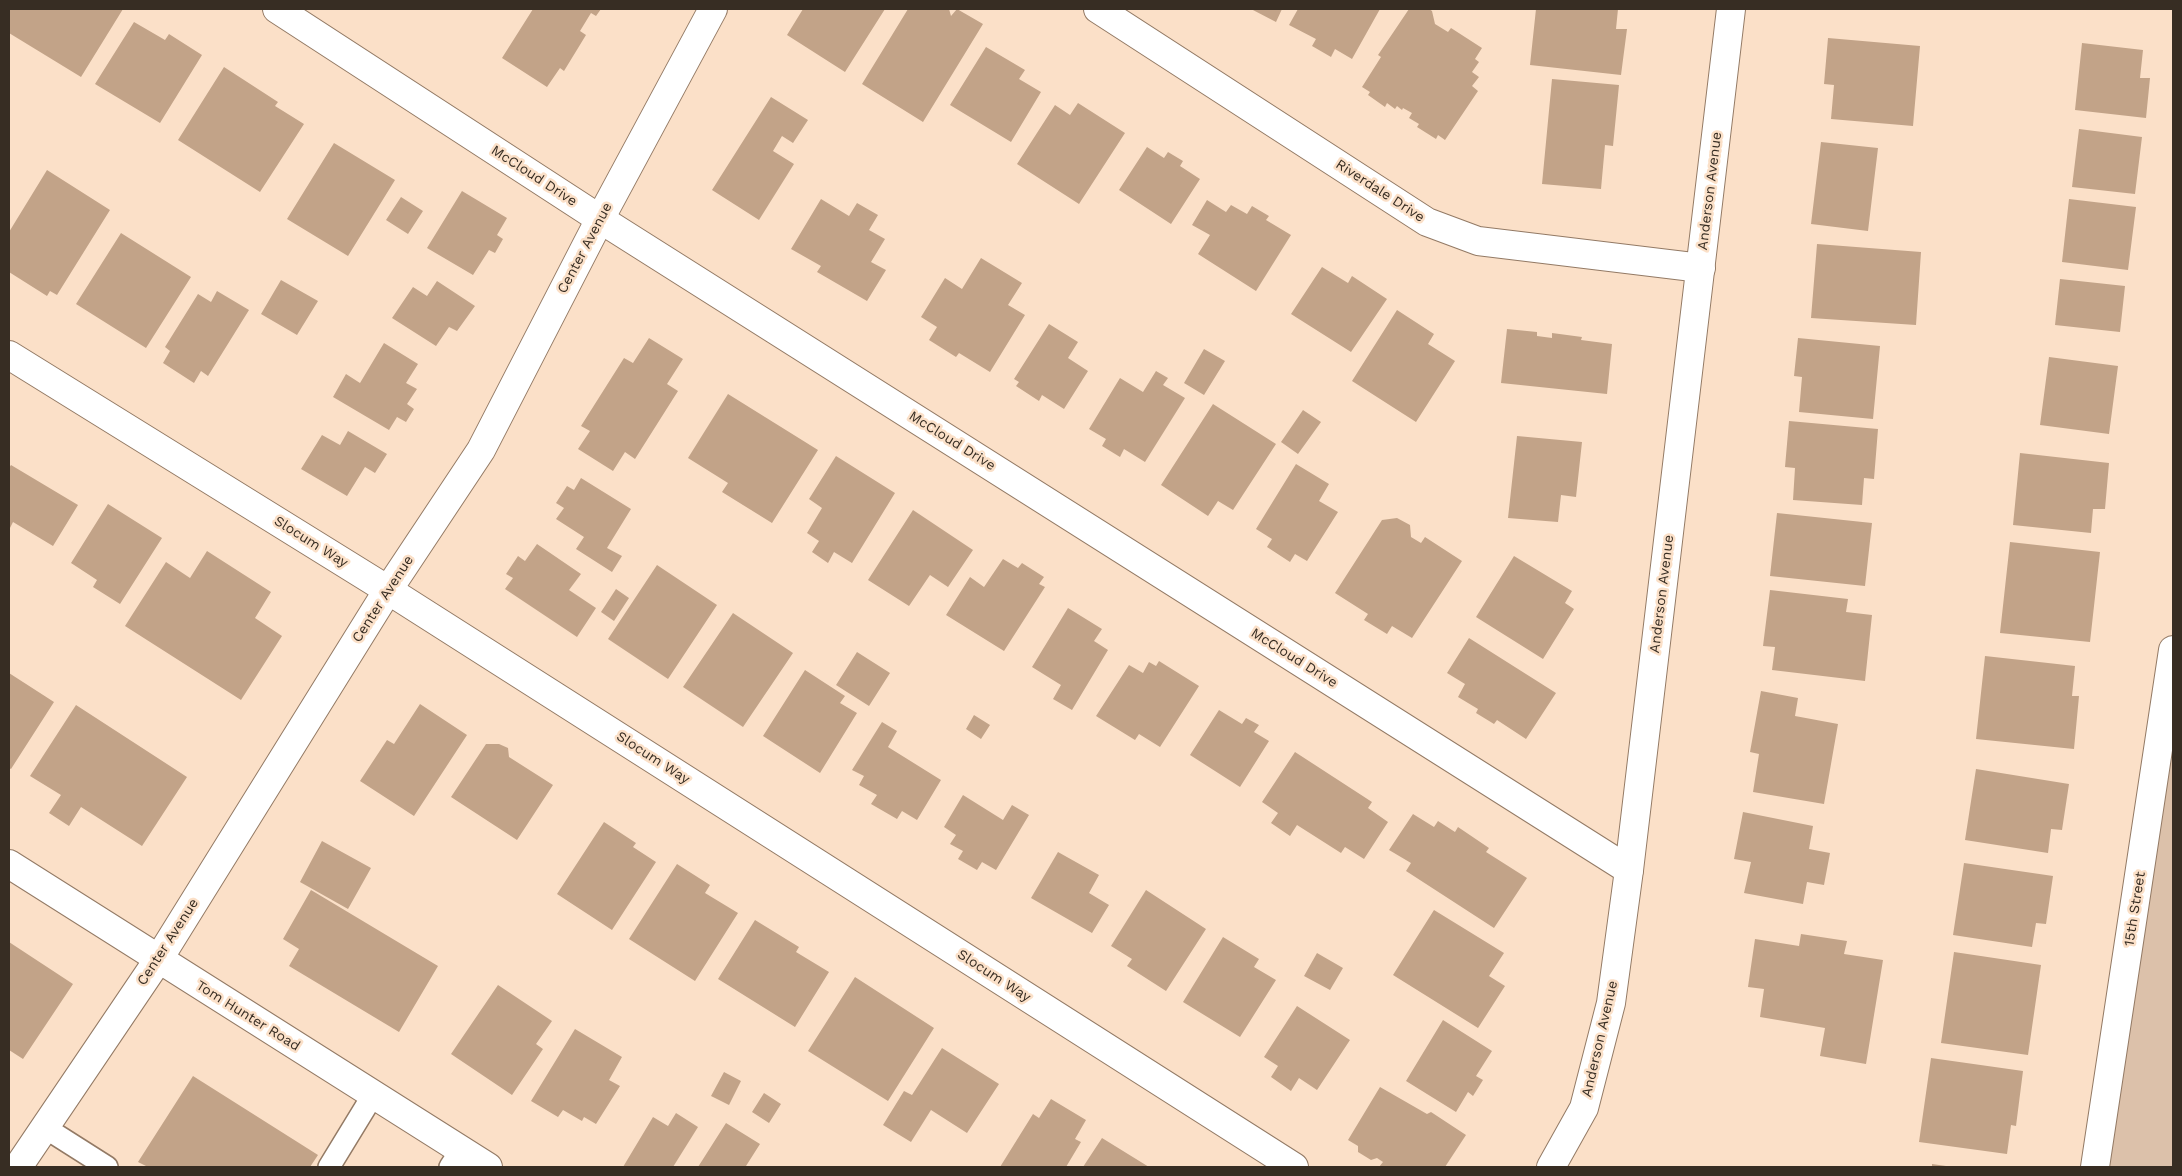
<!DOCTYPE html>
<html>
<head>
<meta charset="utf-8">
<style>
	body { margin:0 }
	#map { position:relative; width:2182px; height:1176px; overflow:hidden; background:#fbe0c8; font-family:"Work Sans",sans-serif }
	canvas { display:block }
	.frame { position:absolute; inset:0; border:10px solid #372d23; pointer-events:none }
</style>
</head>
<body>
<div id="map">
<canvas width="2182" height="1176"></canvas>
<div class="frame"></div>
</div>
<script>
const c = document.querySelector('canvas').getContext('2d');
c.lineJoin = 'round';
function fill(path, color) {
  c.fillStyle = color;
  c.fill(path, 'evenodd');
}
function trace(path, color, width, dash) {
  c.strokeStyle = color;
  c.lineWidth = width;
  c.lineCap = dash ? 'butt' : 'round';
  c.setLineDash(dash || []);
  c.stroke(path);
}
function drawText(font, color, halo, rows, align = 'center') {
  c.font = font + ' "Work Sans",sans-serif';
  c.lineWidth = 5;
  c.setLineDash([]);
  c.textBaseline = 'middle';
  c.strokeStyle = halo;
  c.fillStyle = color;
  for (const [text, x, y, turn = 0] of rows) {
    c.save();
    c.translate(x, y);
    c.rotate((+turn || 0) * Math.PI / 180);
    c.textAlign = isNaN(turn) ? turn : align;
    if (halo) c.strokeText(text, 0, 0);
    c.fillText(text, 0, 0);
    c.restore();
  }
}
fill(new Path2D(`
	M2173 650V1167H2095Z`), '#dcc1aa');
fill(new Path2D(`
	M9 9H123L81 77 9 33Z
	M533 9H601L596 16 591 13 580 31 586 35 564 71 560 68 547 87 502 58Z
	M803 9H885L845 72 787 35Z
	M908 9H949L951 16 957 9 983 24 923 122 862 84Z
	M1251 9H1282L1276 22Z
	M1298 9H1380L1352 59 1335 49 1331 57 1312 46 1316 39 1289 25Z
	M1409 9H1429L1432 11 1435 24 1448 32 1451 28 1482 48 1475 59 1479 62 1472 72 1479 77 1472 86 1478 91 1445 140 1438 135 1436 139 1417 127 1419 124 1409 118 1412 113 1403 108 1402 110 1397 106 1395 109 1387 103 1385 107 1368 95 1370 92 1362 87 1381 57 1378 55Z
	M1536 9H1618L1616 29H1627L1621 75 1530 65Z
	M134 22 165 40 169 34 202 55 160 123 95 84Z
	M1828 38 1920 46 1913 126 1831 119 1834 85 1824 84Z
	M2082 43 2143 50 2140 78H2150L2146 118 2075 110Z
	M986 47 1025 70 1019 79 1041 92 1011 142 950 105Z
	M224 67 278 102 275 106 304 124 260 192 178 140Z
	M1552 79 1619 85 1613 146 1605 145 1601 189 1542 184Z
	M771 97 808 120 793 143 782 136 773 151 794 164 759 220 712 190Z
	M1078 103 1125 133 1079 204 1017 164 1055 105 1070 115Z
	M2079 129 2142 137 2135 194 2072 187Z
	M1821 142 1878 148 1868 231 1811 224Z
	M334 143 395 180 348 256 287 219Z
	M1147 147 1164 158 1168 152 1183 161 1180 166 1200 179 1171 224 1119 190Z
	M47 170 110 210 57 295 50 291 47 296 9 272V232Z
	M462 191 507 218 497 235 503 239 495 253 489 250 473 275 427 248Z
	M401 197 423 211 408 234 386 220Z
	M821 199 849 216 857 203 878 215 869 230 885 239 871 262 886 270 867 301 817 272 821 266 791 249Z
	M2069 199 2136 207 2128 270 2062 262Z
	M1207 200 1226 212 1231 205 1247 214 1252 206 1269 216 1266 220 1291 235 1256 291 1198 254 1210 235 1192 225Z
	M121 233 191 277 146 348 76 304Z
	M1817 244 1921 252 1916 325 1811 318Z
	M981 258 1022 283 1008 305 1025 315 990 372 959 353 956 357 929 340 937 327 921 317 945 278 962 289Z
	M1322 267 1348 283 1352 276 1387 299 1351 352 1291 314Z
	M2060 279 2125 286 2120 332 2055 325Z
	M281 280 318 301 297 335 261 314Z
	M437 281 475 306 457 331 449 327 436 346 392 318 413 287 427 296Z
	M217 291 249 310 208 376 201 371 194 383 163 363 170 351 165 347 198 294 211 302Z
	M1397 310 1434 334 1428 344 1455 361 1416 422 1352 381Z
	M1049 324 1078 342 1068 358 1088 371 1064 409 1042 395 1039 401 1016 386 1019 382 1014 379Z
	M1507 329 1537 332V336L1552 338V333L1582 337 1581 340 1612 344 1607 394 1501 383Z
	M649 338 683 359 667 384 678 391 635 459 625 452 613 471 578 449 590 431 581 426 624 358 633 363Z
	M1798 338 1880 346 1873 419 1799 412 1802 377 1794 376Z
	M384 343 418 364 406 383 417 389 407 404 414 409 406 422 397 417 389 430 333 397 346 374 360 383Z
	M1204 349 1225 361 1204 395 1184 383Z
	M2049 357 2118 366 2109 434 2040 425Z
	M1156 371 1168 378 1163 385 1185 398 1145 462 1124 449 1120 457 1102 446 1106 439 1089 429 1120 378 1143 392Z
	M728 394 818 450 772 523 722 492 728 483 688 458Z
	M1213 404 1276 444 1233 510 1218 501 1208 516 1161 485Z
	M1303 410 1321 422 1298 454 1281 442Z
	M1789 421 1878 429 1874 479 1864 478 1862 505 1793 500 1795 468 1785 467Z
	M348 431 387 454 375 473 365 467 347 496 301 469 322 435 340 445Z
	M1517 436 1582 442 1576 497 1561 495 1558 522 1508 518Z
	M2020 453 2109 463 2105 509H2093L2091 533 2013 525Z
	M836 456 895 493 852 563 834 552 828 563 812 552 819 541 807 533 822 508 809 499Z
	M1296 464 1329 484 1319 501 1338 512 1307 561 1295 554 1290 562 1267 547 1272 539 1256 529Z
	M11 465 78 505 53 546 13 522 9 530V468Z
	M581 478 631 509 607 548 622 556 612 572 576 549 584 537 556 519 564 508 556 503 567 486 574 490Z
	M108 504 162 538 120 604 93 587 97 580 71 563Z
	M913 510 973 550 948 587 930 575 909 606 868 580Z
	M1777 513 1872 523 1865 586 1770 576Z
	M1397 518 1410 525 1411 537 1421 543 1425 537 1462 561 1412 638 1392 626 1387 634 1364 620 1368 614 1335 593 1382 520Z
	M2010 542 2100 552 2090 642 2000 633Z
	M537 544 581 574 569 590 596 608 577 637 505 589 513 578 506 574 518 556 525 561Z
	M207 551 271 592 255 618 282 636 241 700 125 626 166 562 190 578Z
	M1514 556 1572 591 1565 603 1574 609 1543 659 1476 617Z
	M1003 559 1018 568 1022 563 1044 577 1039 584 1045 587 1004 651 946 615 970 577 984 587Z
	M657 565 717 605 668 679 608 639Z
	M616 589 629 598 614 621 601 612Z
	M1770 590 1848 599 1846 612 1872 615 1865 681 1772 670 1775 647 1763 646Z
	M1068 608 1102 629 1094 641 1108 650 1072 710 1053 699 1061 685 1032 667Z
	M733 613 793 653 743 727 683 687Z
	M1469 638 1556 693 1526 739 1497 720 1494 724 1476 713 1478 709 1458 697 1465 684 1447 673Z
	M857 652 890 673 869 706 836 685Z
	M1985 656 2075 666 2072 696H2079L2074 749 1976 739Z
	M1159 661 1199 686 1160 747 1139 734 1135 740 1096 716 1129 665 1143 673 1149 662 1156 666Z
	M805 670 845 696 840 703 857 713 820 773 763 736Z
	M9 673 54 702 11 769 9 768Z
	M1761 691 1798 698 1795 716 1838 724 1824 804 1753 792 1759 754 1750 752Z
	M420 704 467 735 414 816 360 781 387 740 394 744Z
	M76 705 187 777 142 846 81 807 69 826 49 813 61 795 30 776Z
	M1219 710 1242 724 1246 718 1259 725 1254 732 1269 741 1240 787 1190 755Z
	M974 715 990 725 981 739 966 729Z
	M882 722 897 731 888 747 941 780 917 820 902 811 897 819 871 804 877 795 859 785 864 776 852 770Z
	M486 744H499L508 748 509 757 553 785 517 840 451 797Z
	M1295 752 1372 802 1368 808 1388 822 1364 859 1345 847 1341 853 1297 825 1290 836 1271 823 1278 813 1262 802Z
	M1976 769 2069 784 2062 830 2051 829 2048 853 1965 840Z
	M963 795 1003 820 1012 805 1029 815 996 870 982 862 977 870 958 859 963 851 950 844 956 835 944 827Z
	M1743 812 1813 826 1809 849 1830 853 1824 885 1807 882 1803 904 1744 893 1751 862 1734 859Z
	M1413 814 1434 827 1438 821 1455 832 1458 827 1489 848 1486 852 1527 878 1494 928 1406 871 1411 863 1389 850Z
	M604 822 636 843 633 847 656 862 612 930 557 894Z
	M322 841 371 868 348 909 300 882Z
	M1058 852 1099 875 1089 893 1109 905 1092 933 1031 898Z
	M1964 863 2053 876 2046 924 2036 923 2032 947 1953 935Z
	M677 864 710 885 705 893 738 913 695 981 629 939Z
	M311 890 438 966 399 1032 289 966 299 949 283 939Z
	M1146 890 1206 929 1166 991 1127 966 1132 959 1111 946Z
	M1434 910 1504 953 1489 976 1505 986 1478 1028 1393 975Z
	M755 920 799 947 796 952 829 972 795 1027 718 979Z
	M1801 934 1847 941 1844 954 1883 960 1866 1064 1820 1056 1825 1028 1760 1017 1764 989 1748 987 1755 939 1799 946Z
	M1223 937 1259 959 1254 967 1276 980 1240 1037 1183 1002Z
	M9 942 73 984 23 1059 9 1050Z
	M1954 952 2041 965 2028 1055 1941 1043Z
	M1317 953 1343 968 1330 990 1304 976Z
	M855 977 934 1028 888 1101 808 1051Z
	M498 985 552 1021 536 1044 543 1049 512 1095 451 1054Z
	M1297 1006 1350 1040 1317 1090 1299 1078 1291 1091 1271 1077 1278 1066 1264 1057Z
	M1443 1020 1492 1051 1476 1076 1483 1080 1473 1096 1468 1092 1456 1112 1406 1081Z
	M575 1029 622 1057 609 1080 620 1086 596 1124 584 1117 582 1121 563 1110 558 1117 531 1101Z
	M942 1048 999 1084 967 1133 931 1110 911 1142 883 1125 904 1091 912 1095Z
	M1931 1058 2023 1071 2016 1126 2011 1125 2007 1154 1919 1142Z
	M724 1072 741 1081 729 1105 711 1096Z
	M193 1076 318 1155 310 1167H148L138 1162Z
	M1380 1087 1427 1114 1431 1112 1466 1135 1445 1167H1379L1383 1162 1377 1158 1371 1160 1358 1152V1146L1348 1140Z
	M764 1093 781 1104 769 1123 752 1112Z
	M1051 1099 1086 1120 1075 1139 1081 1142 1066 1167H1000L1033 1114 1039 1118Z
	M676 1113 698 1127 673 1167H623L653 1117 668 1126Z
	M726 1123 760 1144 746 1166 748 1167H698Z
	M1102 1138 1149 1167H1083Z
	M1932 1164 1946 1166V1167H1932Z`), '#c2a388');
const lane = new Path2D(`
	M44 1127 107 1167
	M329 1167 373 1095
	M450 1167 461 1150`);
const street = new Path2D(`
	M277 9 600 219 1629 870
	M1098 9 1427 222 1478 241 1701 268
	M9 355 388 590 1294 1167
	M9 864 488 1167
	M2095 1167 2173 650`);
const secondary = new Path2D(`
	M18 1167 158 960 388 590 481 450 600 219 713 9
	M1551 1167 1584 1108 1611 1003 1629 870 1731 9`);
trace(lane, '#937a65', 24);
trace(street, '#937a65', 30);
trace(secondary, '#937a65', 30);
trace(lane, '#fff', 21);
trace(street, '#fff', 28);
trace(secondary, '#fff', 28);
drawText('14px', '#372d23', '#fbe0c8', [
	["McCloud Drive",534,176,33],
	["Riverdale Drive",1380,191,33],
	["Anderson Avenue",1710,191,-83],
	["Center Avenue",585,248,-62],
	["McCloud Drive",952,441,32],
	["Slocum Way",311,542,32],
	["Anderson Avenue",1662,594,-83],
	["Center Avenue",383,599,-57],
	["McCloud Drive",1294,658,32],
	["Slocum Way",653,758,33],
	["15th Street",2135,909,-81],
	["Center Avenue",168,942,-57],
	["Slocum Way",994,976,33],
	["Tom Hunter Road",248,1016,32],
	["Anderson Avenue",1600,1039,-77]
]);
</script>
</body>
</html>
